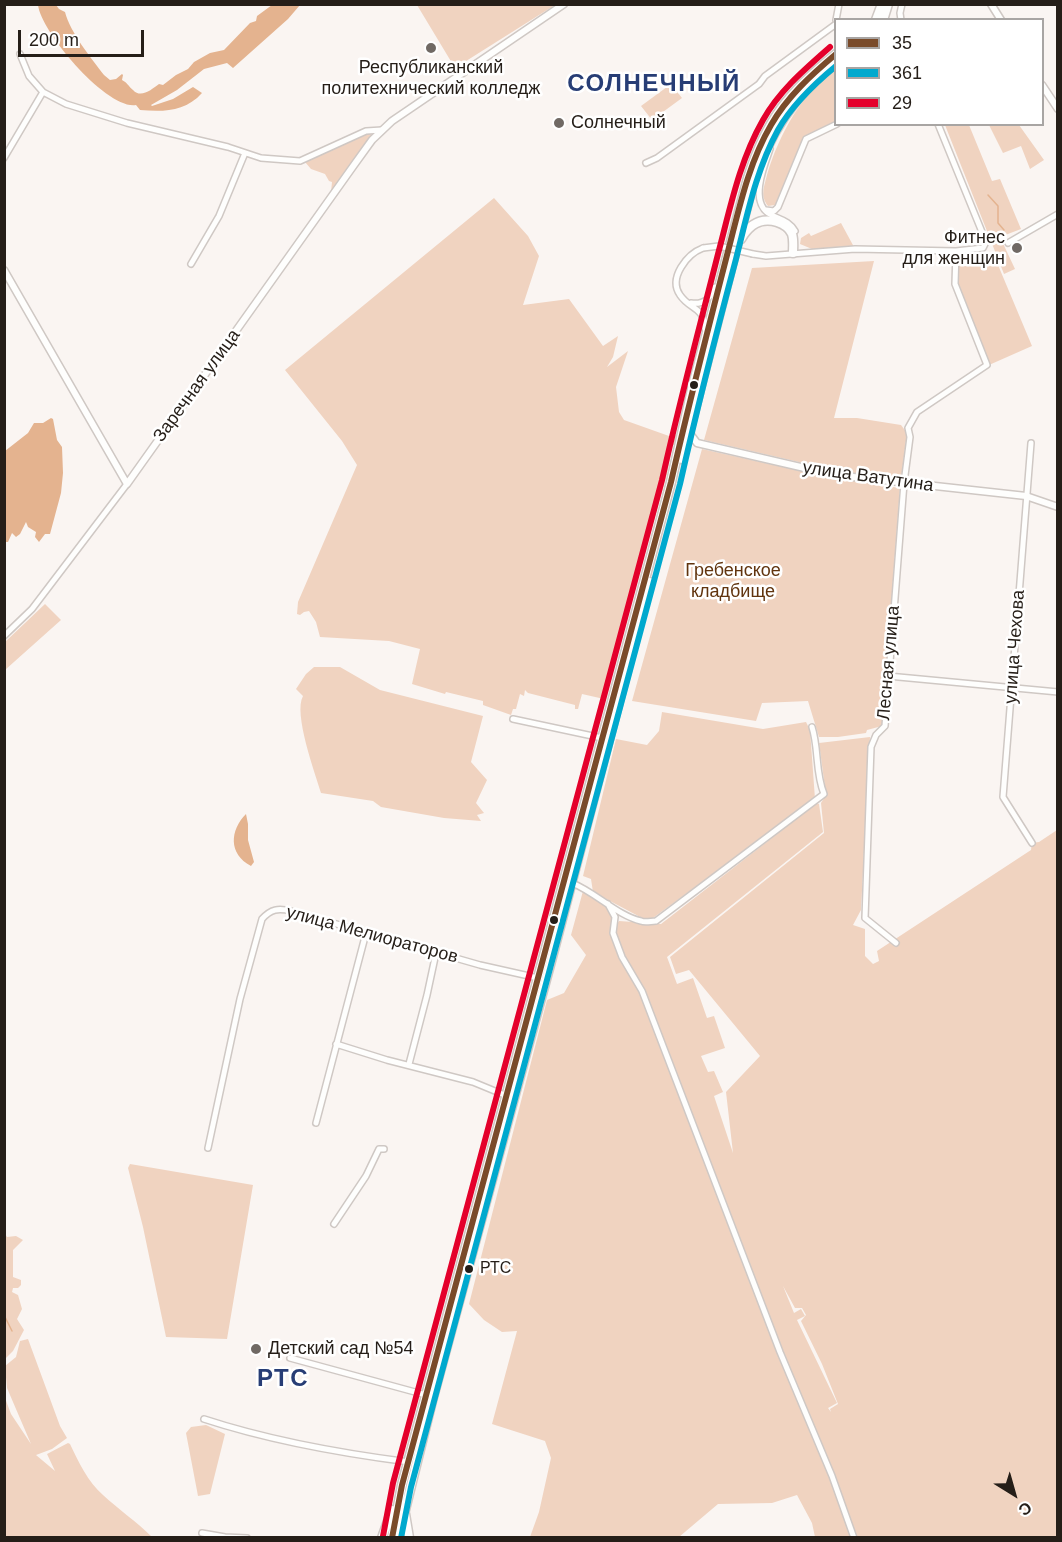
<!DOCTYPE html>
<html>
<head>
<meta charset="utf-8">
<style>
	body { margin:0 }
	#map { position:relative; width:1062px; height:1542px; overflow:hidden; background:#faf5f2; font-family:Helvetica,sans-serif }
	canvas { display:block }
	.frame { position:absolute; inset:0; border:6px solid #251e18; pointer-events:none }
	.legend { position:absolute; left:834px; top:18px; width:210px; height:108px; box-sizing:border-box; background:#fff; border:2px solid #a8a5a3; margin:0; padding:8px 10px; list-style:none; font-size:18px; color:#251e18 }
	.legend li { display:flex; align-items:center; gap:12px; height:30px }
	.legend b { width:30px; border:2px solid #a8a5a3 }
	.north { position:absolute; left:984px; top:1464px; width:60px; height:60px; -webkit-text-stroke:4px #fff; paint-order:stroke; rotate:143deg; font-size:16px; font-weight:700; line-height:24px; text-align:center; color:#251e18 }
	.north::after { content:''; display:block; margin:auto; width:21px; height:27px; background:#251e18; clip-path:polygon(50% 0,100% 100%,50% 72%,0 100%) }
	.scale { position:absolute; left:18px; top:30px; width:126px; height:27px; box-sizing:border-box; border:3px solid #251e18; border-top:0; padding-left:8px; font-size:18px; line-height:21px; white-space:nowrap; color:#251e18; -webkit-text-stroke:4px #fff; paint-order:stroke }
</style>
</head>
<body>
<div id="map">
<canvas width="1062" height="1542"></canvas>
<div class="frame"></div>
<ul class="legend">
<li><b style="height:8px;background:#7a4b2a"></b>35</li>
<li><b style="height:8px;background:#00a9ce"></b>361</li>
<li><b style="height:8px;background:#e4002b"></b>29</li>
</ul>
<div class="north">С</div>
<div class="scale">200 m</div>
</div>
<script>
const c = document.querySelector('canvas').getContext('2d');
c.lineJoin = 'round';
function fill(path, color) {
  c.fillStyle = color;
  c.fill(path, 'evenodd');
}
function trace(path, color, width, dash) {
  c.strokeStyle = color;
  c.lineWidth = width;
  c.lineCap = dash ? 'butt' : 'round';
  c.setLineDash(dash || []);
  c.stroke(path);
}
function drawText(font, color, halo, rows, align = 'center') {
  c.font = font + ' Helvetica,sans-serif';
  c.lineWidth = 5;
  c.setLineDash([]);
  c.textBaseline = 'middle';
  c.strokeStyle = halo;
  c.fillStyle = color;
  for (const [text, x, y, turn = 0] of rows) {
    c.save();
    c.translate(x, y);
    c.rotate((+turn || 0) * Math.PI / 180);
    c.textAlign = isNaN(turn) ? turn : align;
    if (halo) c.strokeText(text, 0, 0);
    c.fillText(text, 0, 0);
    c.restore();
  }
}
fill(new Path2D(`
	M417 5H555L455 68Z
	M835 67 836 112 834 113 835 122 806 136 778 201 775 205 768 206C760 196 764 187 767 175 779 134 802 94 835 67Z
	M671 84 682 98 652 120 641 106Z
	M945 125H969L992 181 1000 179 1021 229 1000 237 1015 269 1004 274Z
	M989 125H1019L1044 160 1030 169 1021 146 1003 153Z
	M367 133 373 135 331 192 332 182 329 181 325 174 311 169 305 162Z
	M494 198 528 236 539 256 523 305 569 299 603 346 618 336 613 357 607 367 628 351 616 387 619 412 624 420 669 436 677 435 674 445H667L672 448 667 474 604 699 582 694 578 709H575V705L528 693 525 690 524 696 520 694 516 709H513L511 715 483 705V701L446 692 445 694 412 684 420 649 389 641 320 637 316 622 309 611 304 612 300 615 297 614 298 602 357 465 342 441 285 370Z
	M841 223 854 247 812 249 800 244 801 238 809 233 811 236Z
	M993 253 1032 346 989 365 954 282V255Z
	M874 261 834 418H857L901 425 907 433 901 479 829 471V469L704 440 752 268Z
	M702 449 828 477 900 488 882 726 867 730 866 733 838 737H819L808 701 762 703 756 721 632 701Z
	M45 604 61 620 5 670V642Z
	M314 667H340L380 690 483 716 471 762 487 780 476 803 484 813 477 815 481 821 444 818 381 807 373 801 321 793C315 773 293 713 303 696L296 689 306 674Z
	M662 712 763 729 806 722 810 730 815 799 653 918H642L593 892 591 879 583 876 616 739 647 745 659 731Z
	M870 737 861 910 853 925 865 929V956L873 964 879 961 877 951 1031 850 1032 843 1039 842 1057 830V1537H815L812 1523 797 1495 772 1503 718 1504 679 1537H530L539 1512 551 1458 545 1441 492 1424 517 1331 502 1332 484 1320 469 1304 547 1000 564 993 586 955 571 935 583 891 608 906 617 924 619 921 661 924 817 803 819 804 823 832 667 957 677 984 693 978 707 1018 714 1016 725 1048 701 1056 708 1072 714 1071 723 1092 714 1096 733 1153 726 1092 760 1056 689 970 676 974 670 957 824 833 821 803 826 795 819 743ZM783 1286 795 1308H802L806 1315 801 1321 822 1364 838 1404 830 1409 831 1412 828 1408 837 1403 797 1320 805 1316 801 1309 794 1313Z
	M130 1164 253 1185 227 1339 166 1337 143 1227 128 1168Z
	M5 1234 7 1237 16 1236 23 1240 13 1250V1277L21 1280V1285L18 1288H13L12 1292 18 1295 22 1309 17 1319 24 1330 13 1351 5 1359Z
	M28 1339 60 1426 67 1438 52 1449 36 1455 55 1471 47 1454 68 1443 70 1444C78 1461 88 1482 103 1495 118 1509 137 1522 152 1537H5V1398L11 1414 31 1444 7 1388 5 1366 16 1357 20 1341Z
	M206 1425 225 1434 210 1494 198 1496 186 1433 191 1427Z`), '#f0d3c0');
fill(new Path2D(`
	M38 5H56L59 9 65 12C70 32 91 58 104 75L110 80 116 79 122 74 123 75 122 80C128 83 128 86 133 90 141 99 152 89 159 84L163 85 176 75 188 69 194 62 210 53 224 50 250 23 256 21 257 16 272 5H300L288 19 233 68 227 63 204 69 177 90 151 105 152 106 173 99 193 87 202 93C185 112 163 112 140 110L136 105C107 110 41 32 38 5Z
	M51 418 53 419 57 440 62 447 63 473 61 493 50 534H45L39 542 35 537 36 532 28 527 26 522 20 534 16 537 12 533 8 542H5V451L28 433 34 423H43Z
	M246 814 248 824V840L254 862 251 866C228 854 230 830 246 814Z`), '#e4b38f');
trace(new Path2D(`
	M988 195 998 206V223L1004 230
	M4 1315 12 1331`), '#e4b38f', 1.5);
const minor = new Path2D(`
	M836 20 839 4
	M901 20 900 13 902 4
	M20 54 29 76 43 92 66 104 127 123 228 147 261 158 300 161 366 131 382 130
	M770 149C764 166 750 200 768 213 778 220 788 219 795 231
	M4 158 43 92
	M646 163 657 158 759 84 765 76 836 24
	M766 210 774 211 778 207 806 139 837 124
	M1008 243 1058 214
	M703 248C687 254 668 278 680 295 690 310 704 306 705 329
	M753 254 766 256 855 249 956 251 983 248 985 244 982 232 938 124
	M191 264 219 216 245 153
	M691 303C703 305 711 298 715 287
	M1031 443 1003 797 1032 843
	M4 636 32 609 127 484
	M888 676 1058 692
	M513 719 602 738
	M572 883C595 892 618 916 641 921 645 923 651 921 656 921L824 794C815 772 819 749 812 727
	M608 904 615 917 613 933 622 957 642 991 780 1352 832 1476 854 1538
	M896 943 865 918 871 747 876 735 885 726 904 483 910 437 908 428 917 412 987 365 955 284 956 251
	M336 1044 387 1060 473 1082 507 1096
	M409 1064 427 995 436 953
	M316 1123 366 933
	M208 1148 240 999 262 919C271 909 278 908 291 911L480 965 538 978
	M334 1224 366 1176 379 1149H384
	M290 1358 426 1395
	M204 1419C271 1441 339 1453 409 1462
	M202 1533 225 1537 247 1538`);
const tertiary = new Path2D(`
	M991 4 1001 20
	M1042 85 1058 109
	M4 270 127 484 354 165 372 140 392 121 564 4
	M690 429 691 435 697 443 835 475 1026 496 1058 507`);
const primary = new Path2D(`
	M876 20 882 4
	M883 20 888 4
	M741 239C749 225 760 217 777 222 783 224 789 227 792 234 794 240 793 247 793 253
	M682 459 752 187C768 134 793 97 836 61
	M405 1514 409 1538
	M382 1538 392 1510
	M392 1538 402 1485 671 482 693 385 748 178C766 120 789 92 836 54
	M398 1538 432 1401 551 961 650 582`);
trace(minor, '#cfc8c4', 8);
trace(tertiary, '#cfc8c4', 9);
trace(primary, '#cfc8c4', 11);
trace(minor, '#fefefd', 5);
trace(tertiary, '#fefefd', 6);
trace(primary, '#fefefd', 8);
const minorBridge = new Path2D(`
	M703 248 719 246 753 254`);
trace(minorBridge, '#cfc8c4', 8, []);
trace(minorBridge, '#fefefd', 5);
trace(new Path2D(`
	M392 1538 402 1485 671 482C688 407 707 333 726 259 738 214 747 166 771 125 787 97 811 75 836 54`), '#7a4b2a', 6);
trace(new Path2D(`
	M401 1538 411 1487 680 484C697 409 716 334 736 259 747 216 756 170 778 130 792 105 813 85 836 66`), '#00a9ce', 6);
trace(new Path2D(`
	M383 1536 393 1483 662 480C679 404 699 329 718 254 730 209 739 162 763 120 779 91 805 69 830 47`), '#e4002b', 6);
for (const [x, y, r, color] of [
	[431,48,6,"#706964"],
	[559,123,6,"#706964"],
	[1017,248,6,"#706964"],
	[694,385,5,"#251e18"],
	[554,920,5,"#251e18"],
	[469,1269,5,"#251e18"],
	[256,1349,6,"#706964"]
]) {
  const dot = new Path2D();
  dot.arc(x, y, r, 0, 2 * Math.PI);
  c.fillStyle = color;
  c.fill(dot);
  trace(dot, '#fff', 2);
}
drawText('16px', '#251e18', '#fff', [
	["РТС",480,1269]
], 'left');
drawText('18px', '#251e18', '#fff', [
	["Республиканский",431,68,"center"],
	["политехнический колледж",431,89,"center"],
	["Солнечный",571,123],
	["Фитнес",1005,238,"right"],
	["для женщин",1005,259,"right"],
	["Детский сад №54",268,1349]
], 'left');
drawText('18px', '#251e18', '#fff', [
	["Заречная улица",197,386,-54],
	["улица Ватутина",868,477,8],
	["улица Чехова",1015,647,-86],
	["Лесная улица",889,663,-85],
	["улица Мелиораторов",372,935,15]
]);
drawText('18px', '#61340e', '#fff', [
	["Гребенское",733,571],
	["кладбище",733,592]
]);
c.letterSpacing = '1.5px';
drawText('bold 24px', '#273d75', '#fff', [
	["СОЛНЕЧНЫЙ",654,84],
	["РТС",283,1379]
]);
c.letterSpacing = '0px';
</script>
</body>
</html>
